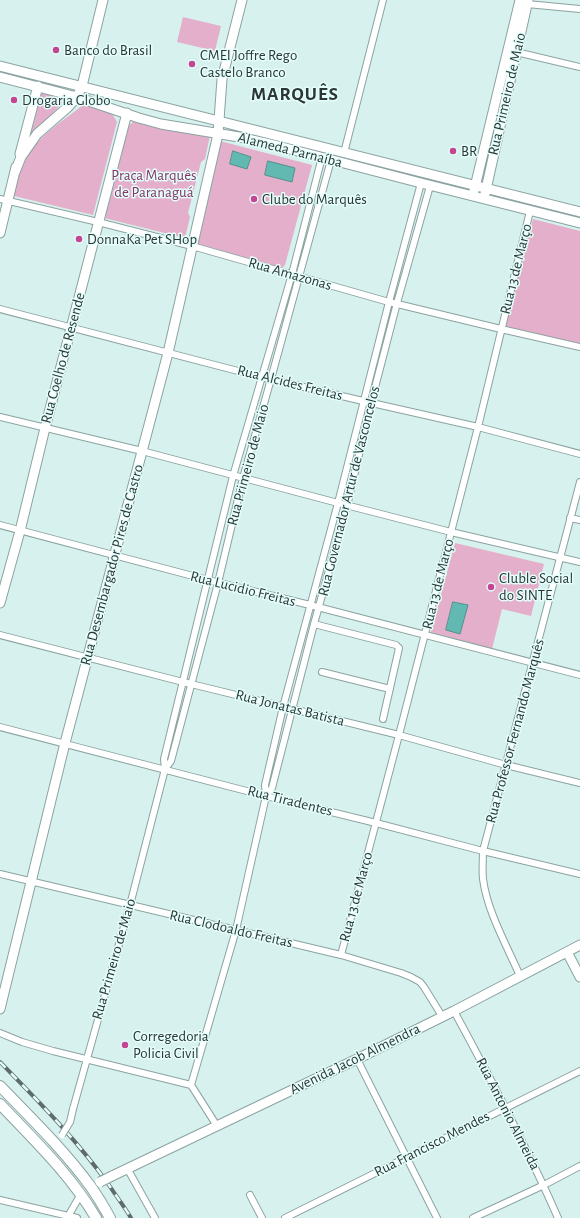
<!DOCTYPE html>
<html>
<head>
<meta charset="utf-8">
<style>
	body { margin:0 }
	canvas { display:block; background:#d7f1ee }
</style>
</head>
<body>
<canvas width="580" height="1218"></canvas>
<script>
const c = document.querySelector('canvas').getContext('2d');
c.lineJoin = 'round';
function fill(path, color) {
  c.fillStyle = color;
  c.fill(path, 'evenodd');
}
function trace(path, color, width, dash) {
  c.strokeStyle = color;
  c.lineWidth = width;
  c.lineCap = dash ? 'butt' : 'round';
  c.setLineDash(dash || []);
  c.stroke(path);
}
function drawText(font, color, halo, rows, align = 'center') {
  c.font = font + ' "Alegreya Sans",sans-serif';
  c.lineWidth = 3;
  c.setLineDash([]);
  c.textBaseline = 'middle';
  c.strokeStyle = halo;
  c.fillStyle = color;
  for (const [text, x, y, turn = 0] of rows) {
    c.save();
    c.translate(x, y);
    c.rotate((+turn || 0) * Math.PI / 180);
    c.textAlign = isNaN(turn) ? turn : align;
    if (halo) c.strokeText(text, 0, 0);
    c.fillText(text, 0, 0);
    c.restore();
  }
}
fill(new Path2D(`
	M183 17 221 26 215 51 177 42Z
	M42 91 67 98 49 117 31 134Z
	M84 104 104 110 113 115 117 122 93 215 14 196C17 186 18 173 23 164 35 137 62 122 84 104Z
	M136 121 210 135 205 159 201 162 188 213 190 217 185 238 104 218 129 125 133 122Z
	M220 141 312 165 285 265 283 267 280 268 196 243Z
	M533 219 580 231V344L505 327Z
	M455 543 544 564 531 616 502 609 492 649 431 632Z`), '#e4afca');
const water = new Path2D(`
	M233 151 251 157 247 169 230 164Z
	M268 161 295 168 292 182 265 175Z
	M453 602 468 605 460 634 446 630Z`);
fill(water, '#61b9b2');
trace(water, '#51928c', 1);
const street = new Path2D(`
	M527 4 580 9
	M516 52 580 67
	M344 153 383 0
	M0 199 98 222 192 246 389 302 501 329 580 347
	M0 309 261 377 363 401 478 427 580 454
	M0 417 142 451 338 503 451 532 580 562
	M570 518 580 520
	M0 525 208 580 310 605 580 675
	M314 624 396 645 399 648 383 719
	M0 635 183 682 399 735 506 765 580 783
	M322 672 390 689
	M0 727 266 796 376 823 483 851 580 874
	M165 769 171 761 218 583 243 478 271 379 331 160
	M266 796 272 788 314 624 347 506 371 403 397 303 430 186
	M0 874 341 955 401 973 411 977 420 982 424 987 442 1016
	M341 955 399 735 478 427 530 211
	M520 976C507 946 487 911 483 879 482 869 483 860 483 851L580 482
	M454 1011C491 1079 527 1147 558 1218
	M0 1033 22 1042 53 1051 191 1085
	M357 1059 437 1218
	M73 1109 130 905 165 769 164 759 233 476 292 274 322 157
	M217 1126 191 1085 236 930 266 796 265 785 283 707 338 503 389 302 421 183
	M127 1168 155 1218
	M250 1195 262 1218
	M0 1200 77 1218
	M67 1218 81 1194
	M285 1218 580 1071
	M473 1218 544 1185 580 1166`);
const secondary = new Path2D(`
	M0 66 580 212
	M0 77 77 97 139 118 161 124 239 137 282 147 421 183 580 223
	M20 154 38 86
	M15 172 21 157 37 134 68 107 77 97 82 86 103 0
	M474 191 520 0
	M485 194 528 0
	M0 233 16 167
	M0 603 20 531 45 428 127 113
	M567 952 580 977
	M0 1009 65 743 168 353 218 134 222 79 242 0
	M112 1176 357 1059 454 1011 580 945`);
const primary = new Path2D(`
	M0 1086C31 1118 64 1150 91 1187 98 1197 104 1207 110 1218
	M0 1104C34 1140 71 1175 96 1218`);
trace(street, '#8ba3a1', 8);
trace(secondary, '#8ba3a1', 11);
trace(primary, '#8ba3a1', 12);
trace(street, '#fff', 6);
trace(secondary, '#fff', 9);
trace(primary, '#fff', 10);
const rail = new Path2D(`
	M0 1062C38 1101 77 1140 109 1185 116 1196 124 1206 131 1218`);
trace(rail, '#5d6c6b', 4);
trace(rail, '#e4fefb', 2.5, [8]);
const streetBridge = new Path2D(`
	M62 1135 70 1122 73 1109`);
const secondaryBridge = new Path2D(`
	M100 1182 112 1176`);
trace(streetBridge, '#8ba3a1', 8, []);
trace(secondaryBridge, '#8ba3a1', 11, []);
trace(streetBridge, '#fff', 6);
trace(secondaryBridge, '#fff', 9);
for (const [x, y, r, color] of [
	[56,50,4,"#c44592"],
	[192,64,4,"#c44592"],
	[14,100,4,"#c44592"],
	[453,151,4,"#c44592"],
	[254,199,4,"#c44592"],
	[79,239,4,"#c44592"],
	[491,587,4,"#c44592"],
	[125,1045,4,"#c44592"]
]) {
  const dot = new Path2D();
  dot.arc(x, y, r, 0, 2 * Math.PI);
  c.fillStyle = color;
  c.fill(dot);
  trace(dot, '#e4fefb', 1.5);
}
drawText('15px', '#2c3635', '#e4fefb', [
	["Banco do Brasil",64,50],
	["CMEI Joffre Rego",200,55],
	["Castelo Branco",200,72],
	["Drogaria Globo",22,100],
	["BR",461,151],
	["Clube do Marquês",262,199],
	["DonnaKa Pet SHop",87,239],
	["Cluble Social",499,578],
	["do SINTE",499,595],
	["Corregedoria",133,1036],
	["Policia Civil",133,1053]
], 'left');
drawText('15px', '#2c3635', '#e4fefb', [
	["Rua Primeiro de Maio",507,94,-77],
	["Alameda Parnaíba",290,150,14],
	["Rua 13 de Março",516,269,-76],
	["Rua Amazonas",290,274,16],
	["Rua Coelho de Resende",63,358,-75],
	["Rua Alcides Freitas",290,383,14],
	["Rua Primeiro de Maio",248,465,-75],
	["Rua Governador Artur de Vasconcelos",349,491,-76],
	["Rua Desembargador Pires de Castro",112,565,-75],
	["Rua 13 de Março",438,584,-76],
	["Rua Lucidio Freitas",243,589,14],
	["Rua Jonatas Batista",290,708,14],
	["Rua Professor Fernando Marquês",515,731,-75],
	["Rua Tiradentes",290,801,14],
	["Rua 13 de Março",356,897,-75],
	["Rua Clodoaldo Freitas",231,929,13],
	["Rua Primeiro de Maio",114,959,-74],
	["Avenida Jacob Almendra",355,1059,-26],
	["Rua Antonio Almeida",508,1114,63],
	["Rua Francisco Mendes",432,1144,-27]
]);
drawText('15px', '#843965', '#e4fefb', [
	["Praça Marquês",154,175],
	["de Paranaguá",154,192]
]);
c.letterSpacing = '1px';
drawText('bold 19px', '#2c3635', '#e4fefb', [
	["MARQUÊS",295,94]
]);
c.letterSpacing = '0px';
</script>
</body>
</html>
